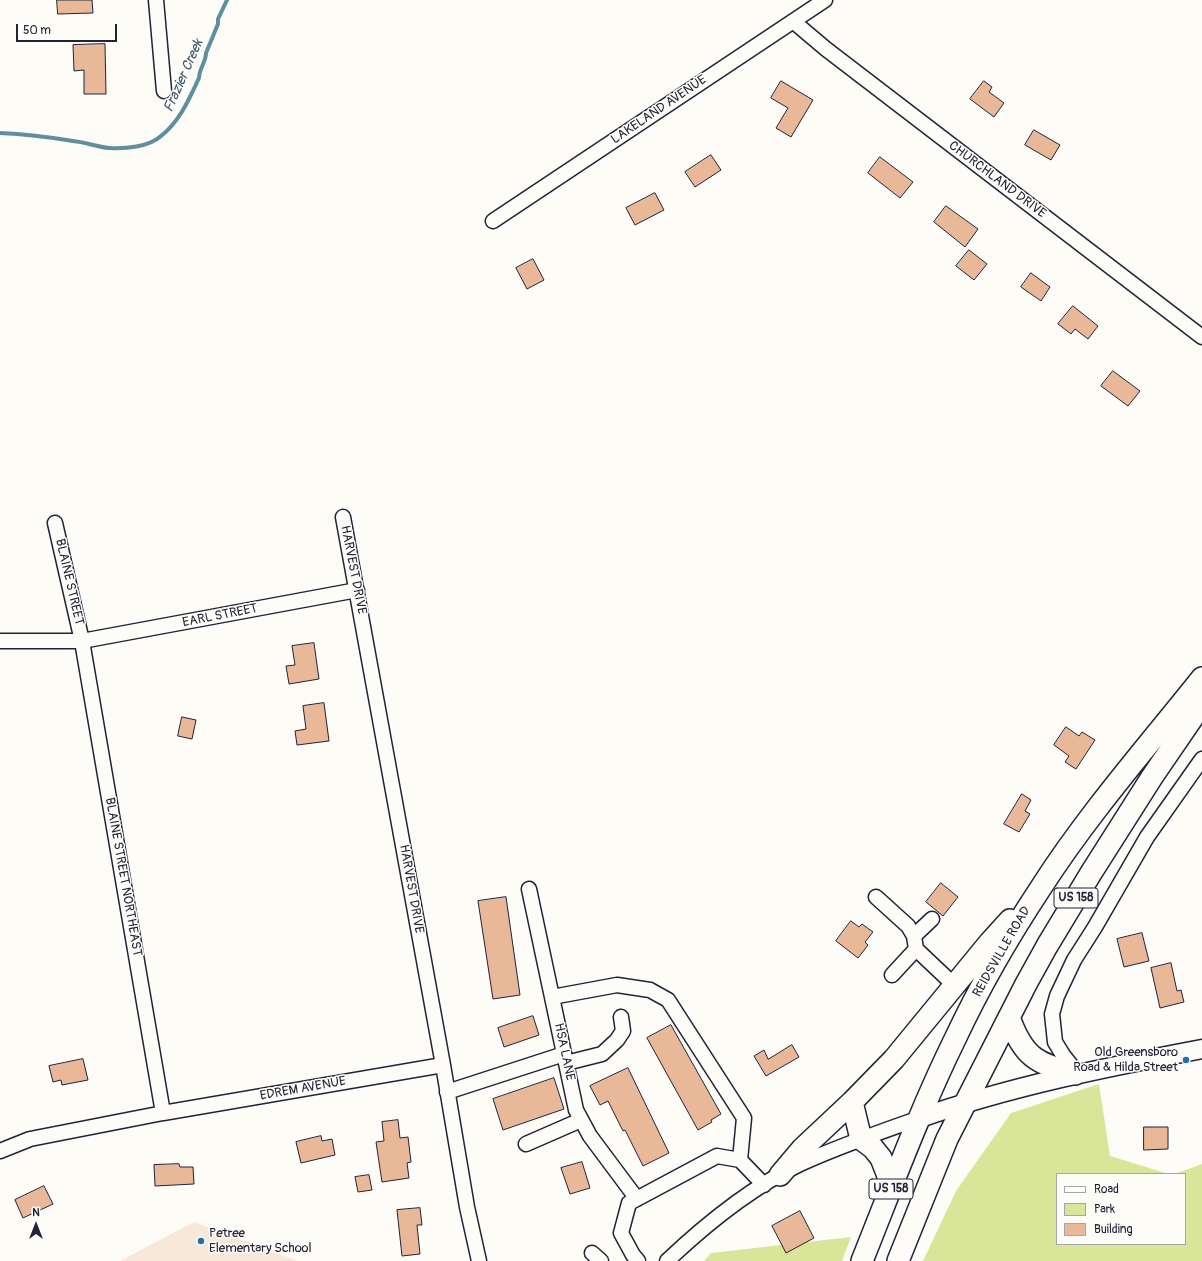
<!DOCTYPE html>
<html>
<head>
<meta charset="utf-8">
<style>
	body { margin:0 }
	#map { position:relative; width:1202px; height:1261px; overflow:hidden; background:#fdfcf7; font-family:Pangolin,sans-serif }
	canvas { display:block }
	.legend { position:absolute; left:1056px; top:1173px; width:130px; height:72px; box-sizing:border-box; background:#fdfcf7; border:1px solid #a5a5ac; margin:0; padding:5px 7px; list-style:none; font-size:12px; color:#22223b }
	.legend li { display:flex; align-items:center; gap:8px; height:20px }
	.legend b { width:20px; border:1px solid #a5a5ac }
	.north { position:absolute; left:16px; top:1205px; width:40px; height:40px; -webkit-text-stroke:3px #fdfcf7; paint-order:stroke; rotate:0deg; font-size:11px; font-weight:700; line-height:16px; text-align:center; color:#22223b }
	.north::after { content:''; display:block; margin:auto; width:14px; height:18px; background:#22223b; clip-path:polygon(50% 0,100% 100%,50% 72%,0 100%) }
	.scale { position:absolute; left:16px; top:24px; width:101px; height:18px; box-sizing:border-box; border:2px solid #22223b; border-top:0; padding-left:5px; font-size:12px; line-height:14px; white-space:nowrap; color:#22223b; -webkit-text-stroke:3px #fdfcf7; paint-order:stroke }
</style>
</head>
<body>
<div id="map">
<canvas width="1202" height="1261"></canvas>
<ul class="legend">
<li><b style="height:5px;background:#fdfcf7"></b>Road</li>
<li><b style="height:11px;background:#d9e699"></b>Park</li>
<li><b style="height:11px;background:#e8b898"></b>Building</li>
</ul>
<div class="north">N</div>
<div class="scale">50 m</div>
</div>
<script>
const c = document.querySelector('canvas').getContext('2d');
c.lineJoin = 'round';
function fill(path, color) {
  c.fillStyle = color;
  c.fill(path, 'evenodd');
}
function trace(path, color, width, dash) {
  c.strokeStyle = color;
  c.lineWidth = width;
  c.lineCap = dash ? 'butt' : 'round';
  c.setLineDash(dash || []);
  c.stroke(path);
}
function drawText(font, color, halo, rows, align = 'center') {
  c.font = font + ' Pangolin,sans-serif';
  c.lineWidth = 3;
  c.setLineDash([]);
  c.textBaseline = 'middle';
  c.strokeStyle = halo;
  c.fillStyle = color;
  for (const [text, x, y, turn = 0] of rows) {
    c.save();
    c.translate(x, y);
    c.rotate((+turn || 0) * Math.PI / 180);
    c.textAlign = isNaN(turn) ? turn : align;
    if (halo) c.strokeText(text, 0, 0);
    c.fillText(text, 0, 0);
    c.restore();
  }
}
fill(new Path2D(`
	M194 1222 298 1261H120Z`), '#f7e8da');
fill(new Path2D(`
	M1099 1084 1110 1156 1169 1174H1057V1244H1185V1174H1175L1202 1164V1261H923L956 1191 1011 1113Z
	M851 1237 842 1261H704L711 1253Z`), '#d9e699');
trace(new Path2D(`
	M0 133C24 134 49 137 73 141 85 142 97 147 109 148 125 149 149 147 161 136 180 121 189 99 199 78 199 69 206 62 206 53L218 24V19L227 0`), '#5e8e9f', 4);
const building = new Path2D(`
	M57 0H92L93 13 58 14Z
	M105 44 106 94H84V70L74 71 73 45Z
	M781 81 813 100 791 137 776 128 788 108 771 98Z
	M984 81 992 87 989 92 1004 103 994 117 970 99Z
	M1034 130 1060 145 1051 160 1025 145Z
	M711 155 721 170 695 187 685 172Z
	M880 157 913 182 900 198 868 173Z
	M655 193 664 210 635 225 626 208Z
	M946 206 978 229 965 247 934 222Z
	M969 250 987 264 974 280 956 266Z
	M533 259 544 280 527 289 516 268Z
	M1031 273 1050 287 1041 301 1021 287Z
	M1073 306 1098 326 1088 339 1075 329 1071 334 1058 324Z
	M1113 371 1140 391 1128 406 1101 386Z
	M314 643 319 679 289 684 286 666 295 665 292 646Z
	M324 703 329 741 297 745 295 731 306 729 303 706Z
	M182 717 196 720 192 739 178 736Z
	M1066 727 1079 736 1082 732 1095 740 1076 769 1065 762 1069 756 1054 745Z
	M1022 794 1031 800 1025 811 1030 814 1019 832 1004 824Z
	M941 883 958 897 943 916 926 902Z
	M506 897 520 995 493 999 478 901Z
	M851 921 859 927 862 924 873 932 865 942 868 945 858 958 836 941Z
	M1142 933 1149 961 1124 967 1117 939Z
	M1171 963 1177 991 1181 990 1184 1002 1160 1008 1151 968Z
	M533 1016 539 1035 504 1047 498 1028Z
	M671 1025 721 1114 711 1120 712 1122 698 1130 647 1038Z
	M792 1045 799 1057 766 1076 754 1056 764 1050 768 1059Z
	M83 1059 88 1080 62 1085 61 1080 53 1082 49 1066Z
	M628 1068 669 1153 643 1166 625 1130 623 1131 608 1101 600 1105 590 1086Z
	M554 1078 564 1109 503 1130 493 1099Z
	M398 1120 400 1138 408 1137 411 1162 407 1163 409 1178 382 1182 376 1142 384 1141 382 1122Z
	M1144 1127H1168V1149L1144 1150Z
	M321 1136 322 1141 332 1139 335 1155 301 1163 296 1142Z
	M582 1162 590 1188 570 1194 561 1168Z
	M179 1164 180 1167H193L194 1184 155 1186 154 1165Z
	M369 1175 372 1190 358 1192 355 1177Z
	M44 1186 53 1204 23 1218 15 1200Z
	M420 1208 422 1225H417L420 1254 402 1256 397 1210Z
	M800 1211 814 1238 786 1253 772 1226Z`);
fill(building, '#e8b898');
trace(building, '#22223b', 1);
const minor = new Path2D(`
	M156 0 164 91
	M794 22 826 49 1202 337
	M493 221 825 0
	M343 517 443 1065 467 1207 479 1261
	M55 523 82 641 163 1113
	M0 641H82L357 590
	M529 889 576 1110 590 1136 637 1199
	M876 897 908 926 914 936 916 949 954 985
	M914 936 932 919
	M892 975 916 949
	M552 997 617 985 650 990 668 1000 744 1118 740 1160
	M566 1063 602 1054 617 1040 623 1031 621 1017
	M1078 1074 1063 1055 1055 1042 1052 1014 1057 996 1074 960 1095 927 1147 837 1202 759
	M447 1092 564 1054
	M526 1144 581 1120
	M0 1151 30 1139 163 1113 443 1065
	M592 1253 601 1261
	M638 1261 633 1255 621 1233 629 1203 717 1156 740 1160 764 1185
	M667 1261C705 1225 754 1186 800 1164 839 1146 880 1132 920 1118`);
const major = new Path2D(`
	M920 1118C1012 1086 1107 1067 1202 1049`);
const highway = new Path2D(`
	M1009 1017C1023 1057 1036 1063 1075 1074
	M852 1102 861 1139 873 1148 881 1158 887 1173 891 1189
	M780 1175 802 1149 852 1102 894 1059 990 942 1010 920
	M862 1261C892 1186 920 1110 956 1037 980 986 1009 936 1040 889 1088 814 1147 747 1202 678
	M898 1261 947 1139 1026 984 1047 946 1091 873 1152 777 1202 704`);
trace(minor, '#22223b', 17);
trace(major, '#22223b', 21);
trace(highway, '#22223b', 24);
trace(minor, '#fdfcf7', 14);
trace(major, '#fdfcf7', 18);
trace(highway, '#fdfcf7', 21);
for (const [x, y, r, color] of [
	[1186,1060,4,"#1f6fb2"],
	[201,1241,4,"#1f6fb2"]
]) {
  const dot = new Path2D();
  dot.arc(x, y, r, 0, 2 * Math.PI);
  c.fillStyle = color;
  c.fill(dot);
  trace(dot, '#fdfcf7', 1.5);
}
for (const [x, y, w] of [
	[1076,898,44],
	[891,1189,44]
]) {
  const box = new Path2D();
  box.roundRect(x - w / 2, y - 10, w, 20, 3);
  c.fillStyle = '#fdfcf7';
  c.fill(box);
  trace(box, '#22223b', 1);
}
drawText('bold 12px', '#22223b', null, [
	["US 158",1076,898],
	["US 158",891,1189]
]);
drawText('13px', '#22223b', '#fdfcf7', [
	["LAKELAND AVENUE",659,110,-34],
	["CHURCHLAND DRIVE",997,180,37],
	["HARVEST DRIVE",353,570,79],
	["BLAINE STREET",69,582,77],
	["EARL STREET",220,616,-11],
	["BLAINE STREET NORTHEAST",123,877,80],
	["HARVEST DRIVE",411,889,80],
	["REIDSVILLE ROAD",1002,952,-60],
	["HSA LANE",564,1052,78],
	["EDREM AVENUE",303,1089,-10]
]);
drawText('13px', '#22223b', '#fdfcf7', [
	["Old Greensboro",1178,1053],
	["Road & Hilda Street",1178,1068],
	["Petree",209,1234,"left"],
	["Elementary School",209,1249,"left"]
], 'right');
drawText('italic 14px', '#40586d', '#fdfcf7', [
	["Frazier Creek",184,76,-66]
]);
</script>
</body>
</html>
